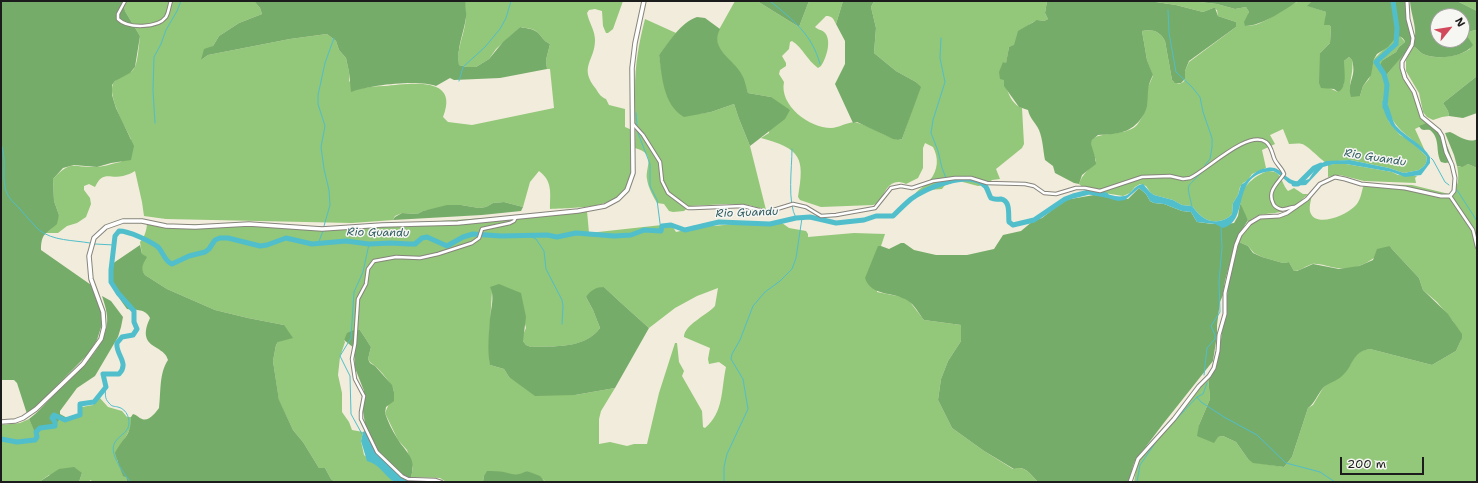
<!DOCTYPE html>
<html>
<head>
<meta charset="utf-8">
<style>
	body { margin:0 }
	#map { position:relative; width:1478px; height:483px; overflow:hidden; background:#f1ecdb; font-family:"Shantell Sans",sans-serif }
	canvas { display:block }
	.frame { position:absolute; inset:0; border:2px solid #1c1c1c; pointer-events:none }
	.north { position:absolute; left:1430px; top:8px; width:40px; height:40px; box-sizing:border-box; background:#f6f6f2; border:1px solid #9f9f9c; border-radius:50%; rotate:60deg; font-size:11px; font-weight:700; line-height:16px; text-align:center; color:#1c1c1c }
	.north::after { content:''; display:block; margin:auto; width:14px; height:18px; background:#d1495b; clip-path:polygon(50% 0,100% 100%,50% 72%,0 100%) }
	.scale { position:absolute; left:1340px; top:457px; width:84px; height:18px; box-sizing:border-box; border:2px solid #1c1c1c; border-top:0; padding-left:5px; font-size:12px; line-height:14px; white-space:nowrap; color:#1c1c1c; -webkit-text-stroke:3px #f6f6f2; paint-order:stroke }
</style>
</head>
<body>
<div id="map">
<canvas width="1478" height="483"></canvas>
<div class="frame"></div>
<div class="north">N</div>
<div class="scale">200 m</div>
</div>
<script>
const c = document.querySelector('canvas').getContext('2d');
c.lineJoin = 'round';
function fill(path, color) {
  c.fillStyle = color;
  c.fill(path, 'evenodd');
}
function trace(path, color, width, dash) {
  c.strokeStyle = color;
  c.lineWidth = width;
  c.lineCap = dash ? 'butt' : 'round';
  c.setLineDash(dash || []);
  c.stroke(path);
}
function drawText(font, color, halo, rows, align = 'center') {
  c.font = font + ' "Shantell Sans",sans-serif';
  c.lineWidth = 3;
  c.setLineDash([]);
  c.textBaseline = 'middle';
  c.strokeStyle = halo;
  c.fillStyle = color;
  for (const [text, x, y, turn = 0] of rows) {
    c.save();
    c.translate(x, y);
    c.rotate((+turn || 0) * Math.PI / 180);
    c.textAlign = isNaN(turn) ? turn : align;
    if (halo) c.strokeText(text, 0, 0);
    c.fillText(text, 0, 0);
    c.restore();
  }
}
fill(new Path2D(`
	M126 1H254L260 8 262 14 239 23 219 36 213 46 201 60 208 55 290 39 327 34 336 41 339 50 346 58 349 72V81L358 89C367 87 376 86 385 86 409 84 460 75 443 117L448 122 472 125 554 108 550 69H547L546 60 550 44C542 40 543 37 537 32 533 28 526 28 520 27L496 49 489 59 476 67H466L459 65C455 45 471 25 464 6L466 1H623L613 29 608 33H606L603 26 602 11 595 9 589 10 587 13C589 23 595 30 595 40 595 61 578 67 596 89 599 94 601 97 606 99L609 105 625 109V127L632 130C632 143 633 158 632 171 628 211 579 207 550 209 550 194 553 181 539 171L530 182 523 207 504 202 493 203 486 207 479 208 461 205 423 211 417 214 402 213 395 216 393 220 352 223 166 219 144 216 142 202 135 171C132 173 127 175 123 176 109 179 103 170 95 187L89 184 84 186V190L90 198 91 204 86 217 77 223 67 226 58 233H44L51 229 59 215 54 201 53 179C72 159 73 168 96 167 104 167 113 163 121 162L131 139C126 128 104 91 115 81 121 75 131 75 135 67 138 60 139 44 140 36L125 11 124 5Z
	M735 1H757L799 27 809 1H843L836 24C833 18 832 16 826 16L815 27C818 30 823 30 825 33 832 41 826 59 821 66L818 68C807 60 803 48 792 41L790 42 789 49 782 56 786 63V66L780 70 779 74 784 82C779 105 809 128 831 128 840 128 850 120 858 123 872 127 884 136 898 140L902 139 920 87 916 82 896 71 874 53 876 28 871 7 874 1H1047L1045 13 1048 19 1044 21C1029 17 1021 35 1014 46L1009 47 1006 64 1003 62C1004 77 1006 102 1022 108L1024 144 1022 148 996 169 1000 179 992 180 986 185 978 186 959 181 945 185 942 189 928 190 920 196 912 198C918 188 924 188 930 180 938 170 939 158 933 147L925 143 923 148V168L918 178 906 184C891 177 885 190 880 202L873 205 821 207 800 200 798 197C805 157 801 149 761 138L769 133 771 97 748 93 741 74 718 47 716 35Z
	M1149 1H1191L1217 4 1235 9 1246 7 1249 12 1245 26C1264 27 1280 9 1297 2 1301 0 1307 1 1312 1L1308 6 1326 12 1325 25H1329L1331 27 1330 43 1320 53V60L1329 88 1338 92 1344 84V61L1349 57 1352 60C1354 72 1349 80 1350 92L1360 96 1363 86 1369 79 1374 59 1397 36H1400L1405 42 1399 47 1396 52 1383 60 1388 73 1409 47 1403 60V73L1411 86 1420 114 1429 122 1415 129 1425 151C1408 134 1390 128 1387 102H1382L1389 122 1400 135 1411 141 1427 157 1426 163 1424 166 1419 170 1404 173 1389 168 1350 160 1325 162C1319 158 1307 145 1302 144 1298 143 1293 144 1289 144L1283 129 1270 135 1275 144 1262 150 1266 168 1252 174 1248 180 1243 183 1240 187 1238 195 1233 203 1232 214C1224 223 1209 224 1200 215 1196 212 1195 208 1191 206L1182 205 1173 200 1154 195 1150 192 1146 186 1140 184 1135 187 1130 193 1123 196 1086 190 1079 184C1082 174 1090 169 1096 161 1095 155 1090 149 1091 143 1092 130 1125 138 1137 125 1146 114 1145 103 1147 90 1149 85 1151 80 1153 76L1147 60 1142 31C1152 29 1160 31 1165 41L1172 80C1176 84 1182 85 1185 80V71L1189 62 1236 27V22L1218 16 1217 10 1213 8 1203 12 1176 5Z
	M1457 1H1477V11Z
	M645 19 676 33 659 55 663 78 698 114 711 112 734 104 739 119 750 146 766 210 749 205 726 204 690 206 684 211 673 212 669 211 664 204 657 203C653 196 648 187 647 179 645 167 657 154 635 148 636 129 634 109 635 89 635 65 639 42 645 19Z
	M1477 30V76L1443 103 1448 111 1449 116 1442 117 1433 120 1427 117 1423 112 1419 93 1406 71V60L1413 46C1417 48 1419 52 1423 54 1437 60 1458 57 1470 49L1467 36 1468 33 1471 31Z
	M1334 164H1346L1392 172 1398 175 1417 176 1415 178 1416 183 1364 181 1340 175 1328 177V165Z
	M1468 164 1477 168V482H1134L1137 464 1141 456 1176 416 1208 376 1210 399 1199 425 1218 437 1223 436 1236 442 1248 459 1258 463 1284 467 1292 457 1308 408 1313 405 1323 388 1350 365 1356 354 1364 350 1370 349 1432 365 1456 351 1461 340 1453 321 1437 302 1423 290 1419 278 1392 249 1390 246C1375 258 1358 272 1337 268 1329 267 1319 263 1312 264 1305 266 1301 271 1294 271L1289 262 1283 263 1262 257 1254 253 1248 246 1239 242 1243 233 1252 222 1260 217 1285 214 1312 195C1311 200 1308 209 1311 214 1318 227 1346 215 1354 207 1361 201 1361 193 1364 184L1412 185 1449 194C1460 189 1459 176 1457 166L1460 167Z
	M1268 171C1283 171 1280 182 1288 191L1294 188 1303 194H1308C1302 200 1294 207 1286 210 1270 217 1259 209 1246 225L1248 220C1246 216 1242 211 1241 206 1235 191 1255 175 1268 171Z
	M587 211 589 233 671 224 676 232 685 230 692 226 701 225 713 226 747 223 764 225 782 223 789 228 806 231 808 234V237L854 233 885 234 881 246H878L877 292 902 297 910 302 924 320 961 325V341L948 361 941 379 938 400 952 428 984 451 1013 469C1025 465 1031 475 1038 482H545L544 480 527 471 520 475 513 476 503 472 484 476 483 482H446L440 478 411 477 413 468 407 450 398 440 385 413 394 392C393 385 381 371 375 366 372 363 370 363 368 359L371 347 360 330C352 330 349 333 344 340L345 342 340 357 338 375 342 393V412L349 422 352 430 363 432 361 441 364 455 380 468 394 482H335L331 479 325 468H319L303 442 293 430 279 401 273 361 276 345 278 342 284 325 248 318 215 310 167 289 145 275 143 272 142 270V254L140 242C145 237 147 229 147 222L167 224 352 227ZM505 287 517 292 526 328 523 335V341L526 345 531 347C554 346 585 349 600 328L593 310 586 297 604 287 619 301 649 328 675 308 697 296 718 288 715 306C707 315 684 325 684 337L710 348 708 359 709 364 719 362 726 367C721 390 724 412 705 428L703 427 702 411 682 376 684 371 679 362 677 343H675L659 393 647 444H634L627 446 610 442 599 444V419L601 411 615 388 575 395H553L509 377 504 369 490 365 489 340 492 291Z
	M99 397 108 407 122 411 127 417H131V427L124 440 117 460 123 475 126 476 127 482H92L91 480 88 482H79L82 473 49 475 39 482H1V425L20 423 29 419 36 434 41 429 54 426 58 420C67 421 74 421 81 414L82 407 93 405Z`), '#93c779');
fill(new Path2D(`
	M1 1H126L124 5 125 11 140 36 135 67 130 73 115 81 112 85V95L116 108 134 146 131 160 111 163 97 167 74 165 63 168 53 179 54 201 59 215 57 224C46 234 41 233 41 250L94 287 102 310V324L97 340 89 353 33 410 27 414 17 383 14 380H1Z
	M254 1H466C464 7 467 11 466 17 464 33 456 49 459 65L466 67H476L489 59 503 42 520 27C526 28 533 29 537 32 543 37 542 40 550 44L546 60 547 69 500 78 454 80 450 78 436 86C420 79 367 85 351 92L349 72 346 58 339 50 336 41 327 34 290 39 208 55 201 60 204 49 213 46 219 36 239 23 262 14 260 8Z
	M757 1H809L799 27Z
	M843 1H874L871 7 876 28 874 53 896 71 916 82 921 87 902 139 898 140 893 139 857 122 853 123 835 84 845 64V41L836 24Z
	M1047 1H1149L1176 5 1203 12 1213 8H1215L1218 16 1236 22V27L1189 61 1185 71V79L1181 83H1175L1172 80 1165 41C1160 31 1152 29 1142 31L1147 60 1153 75C1146 89 1149 92 1147 106 1146 111 1143 116 1140 120 1129 134 1115 134 1098 135L1092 140 1091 144 1095 157 1096 164 1082 175 1079 184 1074 183 1055 173 1053 166 1045 160C1043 150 1043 140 1039 130 1036 123 1030 119 1028 110L1019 107 1004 86V80L1000 79 999 72 1003 62 1006 63 1009 47 1014 45 1018 31 1037 20 1044 21 1048 19 1045 13Z
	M1191 1H1298C1284 10 1262 26 1245 26L1244 22 1249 12 1246 7 1235 9 1217 4Z
	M1312 1H1407L1408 17 1412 29 1411 42 1405 53 1388 73 1384 75 1380 70 1381 63 1383 60 1396 52 1399 47 1405 42C1404 38 1400 36 1397 36L1388 47 1377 54 1374 59 1371 75 1363 86 1360 96 1351 97C1348 87 1351 83 1353 74 1354 69 1353 64 1352 60L1349 57 1344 61C1344 71 1348 87 1338 92L1334 89 1321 88 1319 83 1320 53 1330 43 1331 27 1329 25H1324L1326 12 1307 6Z
	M1410 1H1457L1477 11V30L1471 31 1468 33 1467 36 1473 45C1463 58 1437 60 1423 54 1419 52 1417 48 1413 46 1419 30 1411 17 1410 1ZM1438 16H1462V40H1438Z
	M697 17 705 18 720 29C709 49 734 59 742 75 745 80 746 87 748 93L771 97 790 110 785 119 750 146 739 119 734 104 711 112 684 117C663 105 662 76 659 55 670 41 680 23 697 17Z
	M1477 76V113L1463 118 1449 116 1448 111 1443 103Z
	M1429 122C1442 130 1448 147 1453 162L1445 163 1441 162C1435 151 1441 139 1430 130 1425 129 1422 132 1419 126Z
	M1450 132C1457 135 1469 144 1477 139V168L1468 164 1462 167 1457 166 1454 155 1445 133Z
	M1139 188 1146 194 1150 201 1154 203 1164 204 1182 211 1191 212 1197 222C1211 224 1220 225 1234 223L1238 216 1240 204 1241 205 1248 220 1236 240 1225 281 1223 295 1220 302 1217 325V335L1213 361 1163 424 1135 461C1131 468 1133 475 1129 482H1038C1031 475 1025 465 1014 469L984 451 952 428 938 400 941 379 948 361 961 341V325L924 320C919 314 915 305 908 301 894 291 871 297 865 278L878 246H881L889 249 901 243H904L914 250 936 255H967L994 249 1003 235 1021 231 1033 221 1042 218 1065 200 1094 195 1128 199Z
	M504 202 523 207 521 211 482 215 393 220 395 217 402 213 417 214 423 211 447 205H461L479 208 486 207 493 203Z
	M1239 242 1248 246 1253 253 1262 257 1283 263 1289 262 1294 271H1297L1313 264 1339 269 1359 266 1373 260 1377 249 1390 246 1392 249 1419 278 1423 290 1448 314 1462 334V338L1456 351 1432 365 1370 349C1351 352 1354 366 1342 376 1337 381 1328 383 1323 388 1317 395 1315 403 1308 408L1292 457 1284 467 1253 463 1248 459 1236 442 1223 436 1218 437 1214 443 1197 436 1199 425 1210 399 1208 376 1216 363 1219 354 1229 281Z
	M140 245 142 254 147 257C143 264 140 268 145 275L167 289 215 310 248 318 284 325 293 338 278 342 276 345 273 361 279 400 293 430 303 442 319 468H325L331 479 335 482H127L126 477 123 476 119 466 115 453C123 437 131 437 131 417L133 414C137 415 139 418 142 419 149 422 156 412 159 408 161 392 159 373 168 360 165 344 135 350 150 318 145 308 137 311 127 309 118 296 105 280 112 264Z
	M499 284 521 293 526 317 523 341 526 345 531 347C553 346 585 349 600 328L593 310 586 297C591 290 596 287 604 287L619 301 649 328 615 388 575 395 535 396 509 377 504 369 490 365C487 350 489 333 490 318 491 308 495 296 490 287Z
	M102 296 111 301 123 317 121 327 118 337 95 376 77 388 60 411V414L71 420H59L54 426 41 429 36 435 29 419C37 413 44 405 51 398 69 380 100 355 106 329 109 318 106 308 102 296Z
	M354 330H360L371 347 368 359 370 363 375 366 392 385 394 392V401L386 407 385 413C388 422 392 430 397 438 406 453 417 457 411 477L404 479 375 452 366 430 362 405 364 400V391L355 368 354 348 344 340 347 333Z
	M74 467 82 473 79 482H39L59 469Z
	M487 471C493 471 499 471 504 472 515 475 516 476 527 471L540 476 545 482H483L484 476Z`), '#76ac69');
fill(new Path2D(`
	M1384 100C1390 103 1391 121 1397 127 1407 138 1423 144 1430 157V163L1421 175 1405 177 1392 172 1346 164H1334L1323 167 1306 185C1284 187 1289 179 1273 171 1229 173 1251 221 1223 228L1215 224 1197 222 1191 212 1182 211 1164 204 1154 203 1150 201 1146 194 1139 188 1125 200 1118 201 1100 196V193C1108 193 1116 198 1124 196 1132 195 1133 185 1143 184L1150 192 1154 195 1173 200 1182 205 1191 206C1195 208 1196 212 1200 215 1209 224 1224 223 1232 214L1233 203 1238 195 1241 185C1251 179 1253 170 1267 168 1285 164 1285 189 1309 179L1318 165 1326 161 1350 160 1389 168 1404 173 1419 170 1424 166 1426 163 1427 157C1407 135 1388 135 1382 102Z
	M366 430 375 452 404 479 429 482H394C384 475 379 464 367 461L361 441 363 432Z`), '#51becb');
trace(new Path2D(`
	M770 1C793 20 812 34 820 64
	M1168 10 1169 33 1176 72 1192 87 1200 97 1203 112 1212 138V147L1210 159 1205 165
	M941 38 940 58 945 82 933 120 931 133 938 151 942 168 946 178
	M459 81 463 67 485 47 500 29 506 18 511 1
	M636 113 637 126
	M155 123 153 90 154 57 161 44 166 30 177 11 181 1
	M638 133 650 164V186L657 200 661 231
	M1 144C7 160 2 172 5 187 6 196 14 203 20 209 26 216 33 224 39 230 53 241 73 240 90 243
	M792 149C792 168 787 202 796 218
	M1431 158 1433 160 1445 182 1449 185
	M947 180V182
	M1457 190 1477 221
	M1192 207C1186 180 1186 190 1203 171
	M324 226 330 205 329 190 324 169 321 147 325 126 318 104V95L325 63 334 38
	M530 236 536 239 544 251 546 269 562 300 563 306 562 324
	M95 244 114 245
	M318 244 323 231
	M1204 375 1207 348 1215 339V335L1211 326 1220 312 1219 282 1222 247 1221 227
	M105 388C106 394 104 398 109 403 112 407 114 406 118 407 127 409 131 420 128 428 125 434 119 436 115 442 108 454 124 472 130 482
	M1197 397 1201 402 1224 417 1257 435 1286 463 1320 472 1335 482
	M362 434 351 414 350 376 340 356 351 338 354 292 363 272 369 244
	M724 482V467L727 454 748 409 743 379 731 359 732 354 740 340 753 306 765 292 780 281 792 269 796 258 802 218
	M1137 482 1140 465 1158 439 1197 397 1203 394 1207 383`), '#51becb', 1);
trace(new Path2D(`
	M1385 107 1387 85 1384 74 1376 62 1396 44 1397 28 1393 1
	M1294 184H1298L1314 168 1321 165
	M1 439 17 442 35 440 37 437 36 432 40 428 55 426V422L52 418 54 415 65 420 80 415V404L94 402 106 387 103 374H119C130 363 115 354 117 343L122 337 133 335 137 329 134 322V311L118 293 111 282V270L115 236 119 231C129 231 150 241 158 247 163 252 165 262 172 264L189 256 205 252 209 249 215 240 220 238H228L260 246 267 245 286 238 312 244 346 241 369 244 391 243 409 244H415L422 238 427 237 447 246 463 237 473 234 501 236 547 235 557 237 576 233 614 236 631 235 644 230 661 231 662 226 671 225 685 230 719 222 770 224 796 218 810 217 836 223 864 220 876 216H893C899 210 905 204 911 199 926 188 971 168 986 187 988 190 989 195 991 198 995 200 997 199 1001 199 1011 201 1008 215 1009 222L1013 225 1034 220 1065 199 1073 196 1089 192 1106 195`), '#51becb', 5);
const street = new Path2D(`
	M125 1 118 14V19C128 29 158 28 166 17 169 12 169 6 171 1
	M633 124 643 135 660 162 662 181 668 193 688 208H693L743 206 767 212 793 204 806 207 821 216 836 215 875 208 891 188 901 186 912 188 933 181 955 178H971L987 183 1025 184 1034 186 1044 193 1056 194 1076 188H1085L1100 191 1142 177 1170 176 1183 179 1190 178C1206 171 1248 129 1266 142 1271 146 1272 152 1274 158 1276 164 1282 168 1284 174 1278 183 1267 191 1273 203 1274 206 1277 208 1280 209 1286 211 1290 206 1296 207
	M1450 196 1473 230 1477 247
	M441 482 435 480 408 479 402 476 377 452 361 419V412L364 396 355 379 352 359 355 344 358 299 366 284 368 269 374 261 396 257 420 258 438 254 472 243 479 238 482 229 510 223 514 221 516 217`);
const secondary = new Path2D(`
	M1130 482 1138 459 1174 419 1199 386 1209 376 1214 368 1218 351 1219 335 1225 314V293L1236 245 1240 235 1250 223 1260 217 1279 216 1287 213 1307 199 1320 184 1335 177 1345 179 1361 184 1405 188 1441 196H1450L1454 191 1455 178 1452 165 1446 152 1442 136 1439 131 1422 117 1414 92 1405 78 1402 68V62L1412 45 1413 38 1408 19 1407 1`);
const primary = new Path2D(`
	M1 422 15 421 23 418 36 409 83 364 101 339 104 327 103 312 91 279 89 256 94 238 106 227 123 221H142L166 226 195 227 249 224 322 229 382 225 458 223 578 211 605 206 618 199 627 190 633 173 632 68 635 43 644 1`);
trace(street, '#86847c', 4.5);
trace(secondary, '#86847c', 5);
trace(primary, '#86847c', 5.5);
trace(street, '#fff', 2.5);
trace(secondary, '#fff', 3);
trace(primary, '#fff', 3.5);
drawText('italic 11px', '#315d62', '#f6f6f2', [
	["Rio Guandu",1375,158,9],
	["Rio Guandu",747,213,-2],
	["Rio Guandu",378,233,1]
]);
</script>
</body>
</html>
